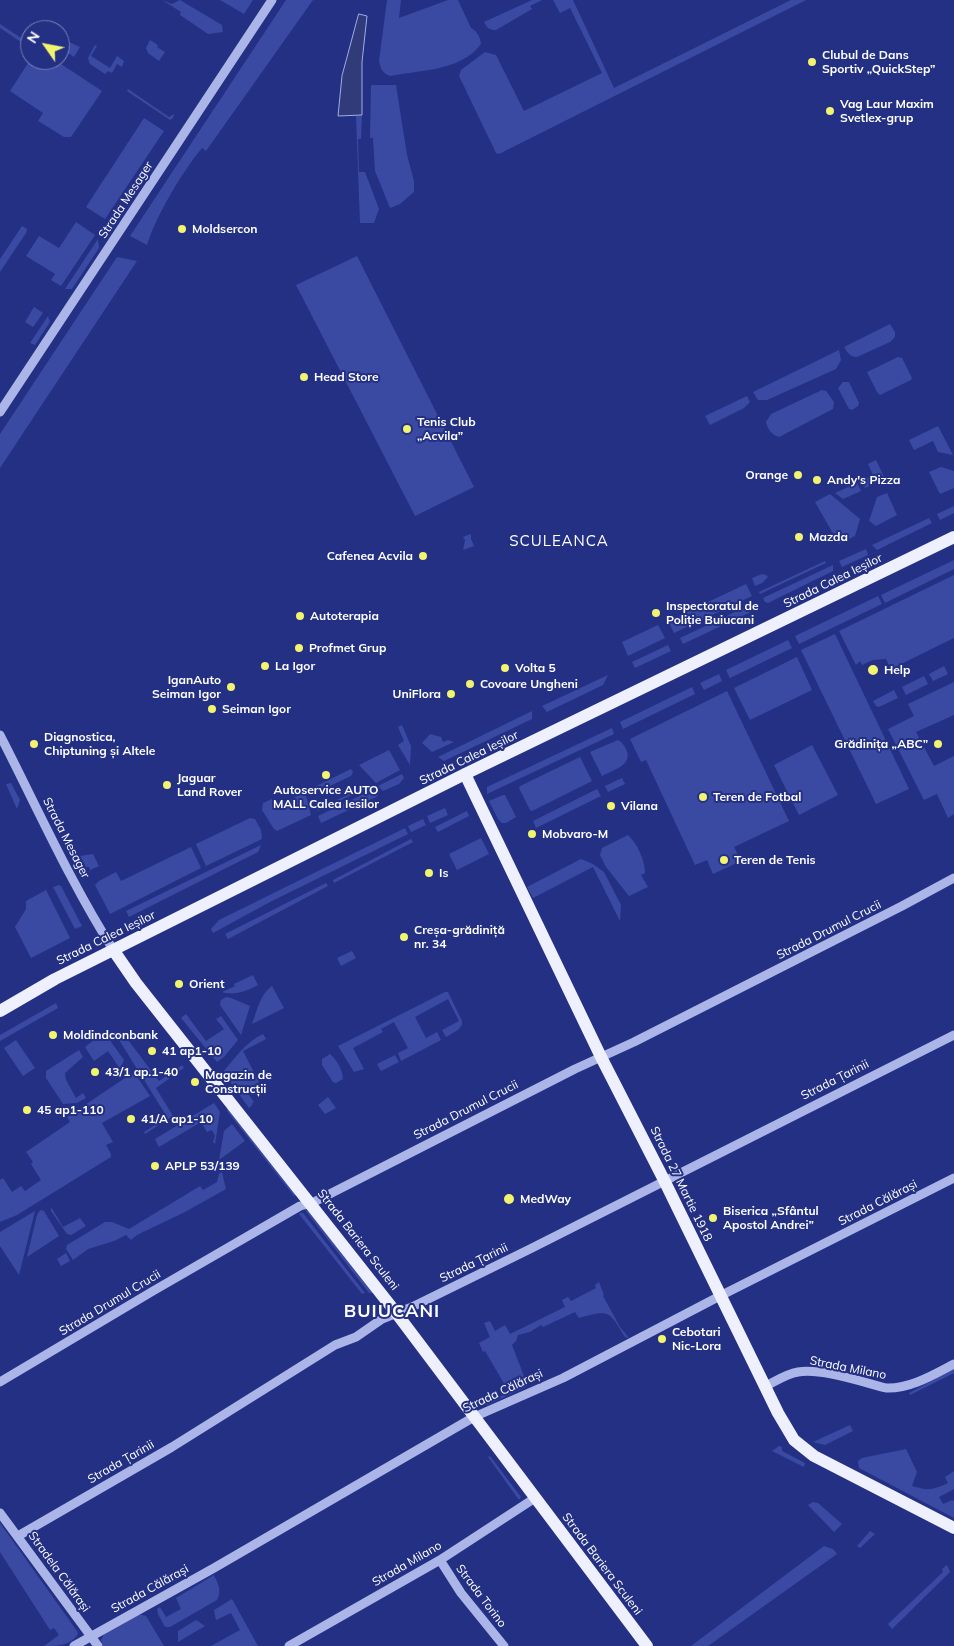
<!DOCTYPE html>
<html>
<head>
<meta charset="utf-8">
<style>
	body { margin:0 }
	#map { position:relative; width:954px; height:1646px; overflow:hidden; background:#233084; font-family:Mulish,sans-serif }
	canvas { display:block }
	.north { position:absolute; left:20px; top:20px; width:50px; height:50px; box-sizing:border-box; background:#233084; border:1px solid #7b83b5; border-radius:50%; rotate:303deg; font-size:14px; font-weight:700; line-height:20px; text-align:center; color:#fff }
	.north::after { content:''; display:block; margin:auto; width:18px; height:22px; background:#f2f36f; clip-path:polygon(50% 0,100% 100%,50% 72%,0 100%) }
</style>
</head>
<body>
<div id="map">
<canvas width="954" height="1646"></canvas>
<div class="north">N</div>
</div>
<script>
const c = document.querySelector('canvas').getContext('2d');
c.lineJoin = 'round';
function fill(path, color) {
  c.fillStyle = color;
  c.fill(path, 'evenodd');
}
function trace(path, color, width, dash) {
  c.strokeStyle = color;
  c.lineWidth = width;
  c.lineCap = dash ? 'butt' : 'round';
  c.setLineDash(dash || []);
  c.stroke(path);
}
function drawText(font, color, halo, rows, align = 'center') {
  c.font = font + ' Mulish,sans-serif';
  c.lineWidth = 4;
  c.setLineDash([]);
  c.textBaseline = 'middle';
  c.strokeStyle = halo;
  c.fillStyle = color;
  for (const [text, x, y, turn = 0] of rows) {
    c.save();
    c.translate(x, y);
    c.rotate((+turn || 0) * Math.PI / 180);
    c.textAlign = isNaN(turn) ? turn : align;
    if (halo) c.strokeText(text, 0, 0);
    c.fillText(text, 0, 0);
    c.restore();
  }
}
fill(new Path2D(`
	M162 0 172 4 180 0 222 25 223 32 208 34 180 15 181 12Z
	M220 0H253L244 14Z
	M286 0H313L206 151 202 148C182 172 156 216 147 245L130 236Z
	M387 0H401L399 18 448 0H458L471 28C478 32 480 37 481 44 461 71 421 70 390 76 382 73 381 69 379 61Z
	M532 0H542L530 6 532 9 496 30C489 30 487 28 484 22Z
	M553 0H573L614 88 791 0H806L499 154 496 153 459 76 461 70 485 52 496 55 524 111 602 73 570 8 560 13Z
	M0 24 30 44V48L0 28Z
	M60 34 69 42 80 47 74 57 60 48Z
	M150 40 158 45 157 47 165 52 159 61 148 53 146 48Z
	M95 45 97 46 91 56 110 68 117 56 124 61 122 67 117 64 112 73 108 71 105 74 90 64 88 58Z
	M30 60H55L102 91 71 137H64L38 121 43 113 10 91Z
	M371 85H396L407 155 414 181V192L400 204 390 208 375 171 373 138H370Z
	M128 89 169 117 174 114 173 118 170 120 127 91Z
	M362 115 361 139H358L359 172H365L379 209 374 223H360L356 116Z
	M144 118 164 131 105 219 86 207Z
	M76 222 95 235 61 286 51 280 55 274 26 256 39 236 59 248Z
	M22 226 27 229 26 233 0 272V259Z
	M98 239 99 248 72 289H65Z
	M357 256 474 487 415 516 296 285Z
	M117 257 137 261 0 468V434Z
	M34 307 43 313 33 327 25 322Z
	M48 316 50 322 35 345 30 343Z
	M890 324 895 332V337L890 342 857 357C850 357 847 352 844 347Z
	M839 350 841 360 836 369 767 400H758L753 392Z
	M898 357 902 358 912 378 911 380 880 395 877 392 867 372Z
	M843 382H849L859 403 858 406 852 410 849 409 838 388Z
	M822 390 826 391 834 402 833 409 779 437C772 435 768 430 766 422L771 414Z
	M747 396 750 402 744 408 710 425 705 416Z
	M938 426 953 455 938 452 933 441 914 450 909 440Z
	M876 460 885 479 865 488 862 480 873 475 868 464Z
	M941 467 954 471V488L940 494 929 472Z
	M857 483 861 491 843 499 835 493Z
	M887 493 897 515 876 526 869 521 877 497Z
	M830 494 860 519 855 536 839 544 815 502Z
	M954 506V513L940 520 937 514Z
	M929 518 932 523 877 550 872 545Z
	M471 534V539L474 546 463 550 465 540 463 537Z
	M866 549 868 555 842 567 839 561Z
	M954 560V569L885 603 881 595Z
	M825 561 826 563 760 594 759 592Z
	M833 565V571L768 603 765 602 763 598Z
	M762 574 766 575 768 577 762 583 755 586 752 578Z
	M954 575V638L891 669 886 659 873 660 862 665 860 661 856 665 839 631Z
	M746 584 752 596 674 633 668 621Z
	M878 596 882 604 799 644 795 636Z
	M754 603 751 612 683 644 680 638Z
	M658 625 665 638 628 656 622 642Z
	M835 634 909 789 876 804 801 650Z
	M788 640 792 648 730 678 726 670Z
	M668 645 671 651 635 668 632 662Z
	M797 657 812 690 750 720 734 688Z
	M944 666 948 674 933 681 929 674Z
	M719 674 722 681 704 690 700 683Z
	M608 675 603 685 547 712 542 706Z
	M924 676 928 684 906 695 902 687Z
	M954 682V715L916 732 934 766 954 756V814L948 818 937 794 924 800 888 729 914 716 908 704Z
	M692 687 695 694 623 729 620 722Z
	M894 690 898 698 879 707 876 706 873 701Z
	M727 691 789 821 734 847 741 861 713 874 707 860 695 865 646 760 641 762 630 739Z
	M532 711V719L444 761 438 757Z
	M402 725 411 746 410 765 398 745 404 741 398 727Z
	M612 728 614 734 487 794V787Z
	M430 734 441 737 443 742 448 740 454 742 432 752 422 743Z
	M618 740C622 742 624 745 626 749 634 765 613 770 602 776L590 752Z
	M812 745 838 795 799 815 774 765Z
	M389 750 400 770 376 783 359 765Z
	M580 757 592 781 532 811 530 810 519 788 520 786Z
	M351 769 353 772 351 776 313 794 310 789Z
	M402 774 404 778 399 784 383 791 378 786Z
	M622 778 625 784 608 792 605 786Z
	M11 783 20 800 17 809 6 784Z
	M367 786 369 787 318 811 317 809Z
	M597 789 601 796 536 828 533 821Z
	M372 790 378 796 321 823 318 816Z
	M305 792 311 815 277 831 274 829 262 810 263 803 272 799 276 807Z
	M503 795H505L516 817 506 823H502L498 819 489 801Z
	M445 808 448 815 430 823 427 816Z
	M467 811 469 816 438 832 435 827Z
	M250 818 255 819 261 830 262 839 206 866 196 844Z
	M423 819 426 825 411 832 408 826Z
	M405 828 408 834 270 902 213 933 211 929 219 920Z
	M628 835C637 843 645 860 645 873L641 875 648 887 629 896 606 867 600 855 602 848Z
	M481 838 489 854 457 870 449 854Z
	M411 839 413 842 334 883 333 880Z
	M261 845 258 852 129 917 126 911Z
	M191 847 201 868 110 914 95 885 99 881 116 872 121 881Z
	M93 854 99 866 90 870 89 867H86L80 856Z
	M581 859 593 864 604 872 621 905 620 921 593 867 533 898 527 887Z
	M326 883 328 886 228 939 225 934Z
	M59 885 61 886 82 926 75 929 53 887Z
	M46 890 70 938 31 958 15 927 26 909V901Z
	M352 951 356 958 341 966 337 958Z
	M253 975 258 985C246 991 235 996 222 992L235 986 234 984Z
	M272 986 284 1008 252 1024C257 1011 260 994 272 986Z
	M445 992H448L462 1021V1025L458 1030 446 1037 442 1030 459 1021 448 999 415 1017 426 1038 437 1032 441 1040 401 1061 398 1053 408 1048 394 1022 381 1029 383 1032 353 1048 364 1069 354 1072 338 1046Z
	M226 997 231 998 250 1006 241 1035 220 1005 221 1000Z
	M56 1003 58 1008 0 1041V1035Z
	M186 1014 206 1041 224 1029 216 1019 221 1016 238 1040 224 1057 217 1062 181 1018Z
	M104 1032 124 1060 120 1069 108 1051 94 1061 85 1047Z
	M263 1034 266 1039 243 1051 259 1082 247 1092 254 1102 252 1103 253 1104 249 1108 223 1072C235 1058 246 1042 263 1034Z
	M125 1036 159 1081 182 1065 184 1068 156 1088 173 1116 145 1134 144 1132 167 1117 119 1040Z
	M16 1040 35 1068 23 1076 4 1048Z
	M79 1050 83 1057 65 1073 66 1080 76 1098 83 1093 86 1098 77 1103 63 1104 46 1078V1071Z
	M330 1054C336 1059 343 1070 343 1079L336 1083 333 1082 322 1065V1059Z
	M395 1055 399 1062 381 1071 377 1064Z
	M134 1072 150 1096 102 1123 113 1142 106 1145 111 1154V1157L17 1215 0 1222V1180L3 1178 12 1192 21 1186 25 1191 41 1180 31 1164 33 1162 26 1152 70 1122 67 1117Z
	M328 1097 336 1108 325 1114 318 1105Z
	M214 1103 220 1112 215 1144 213 1142 215 1136 212 1130 207 1132 201 1122 159 1147 155 1139Z
	M228 1106 297 1194 294 1196 227 1111Z
	M232 1124 245 1141 219 1160 224 1131Z
	M222 1172 226 1189 185 1212 137 1235 131 1240 126 1235 114 1241 88 1249 73 1260 66 1249 67 1245 105 1222H112L129 1229 200 1186 203 1190 217 1182 219 1174Z
	M51 1207 63 1227 80 1218 86 1226 71 1235 67 1234 51 1211Z
	M40 1210 44 1211 59 1236 27 1257 37 1215Z
	M305 1210 308 1211 373 1293H369Z
	M35 1211 19 1275 0 1246V1232Z
	M300 1213H303L365 1293 362 1294 299 1214Z
	M66 1253 70 1261 61 1266 57 1259Z
	M599 1282 604 1295 603 1296 620 1327 629 1338 625 1337C609 1311 610 1309 579 1318L575 1312 543 1327 541 1325 530 1332 518 1335 516 1341 512 1345 527 1384 526 1387 487 1405 485 1404 509 1392 485 1351 483 1352 479 1343 490 1337 484 1323 490 1321 495 1331 505 1325 510 1334 565 1307 562 1300 568 1297 571 1301 596 1288 595 1285Z
	M954 1369V1373L910 1395 909 1393Z
	M850 1425 853 1431 825 1445 813 1442Z
	M779 1446 782 1447V1451L805 1463 804 1467 772 1451Z
	M906 1449 917 1472 912 1486C928 1491 933 1490 948 1483L945 1477 954 1471V1489L939 1497 943 1504 952 1500 954 1501V1518L859 1468 858 1461 862 1458Z
	M490 1456 521 1497 519 1500 488 1457Z
	M813 1502 818 1503 842 1524 834 1532 808 1505Z
	M0 1523 77 1631 78 1634C70 1646 58 1646 44 1646L59 1635 54 1628 50 1630 0 1552Z
	M870 1531 875 1534 860 1548 857 1546Z
	M824 1546 833 1549 837 1554 708 1646H691Z
	M947 1565 950 1572 892 1629 888 1624 943 1572 942 1569Z
	M214 1575C218 1584 222 1590 217 1600L170 1627H165L158 1614 157 1609 160 1607 166 1617 181 1609 176 1598Z
	M232 1599 258 1646H211L240 1630 231 1613 216 1620 214 1610Z
	M138 1614 146 1616 164 1646H103L101 1640 104 1634Z
	M196 1620 205 1626 178 1642V1631Z`), '#3a4aa3');
const water = new Path2D(`
	M359 14 367 16 362 62V115L338 116 342 76Z`);
fill(water, '#313b7a');
trace(water, '#a0ace9', 1);
trace(new Path2D(`
	M0 412 272 0
	M0 735C37 807 70 882 114 951
	M0 1382 153 1291 300 1206 312 1203 575 1069 634 1042 902 906 954 878
	M766 1386C776 1381 786 1374 798 1372 821 1368 862 1382 886 1388 910 1389 933 1375 954 1364
	M0 1513 98 1646
	M18 1536 172 1447 335 1345 356 1337 382 1319 412 1307 530 1249 954 1035
	M440 1560 461 1593 504 1646
	M74 1646 214 1568 474 1417 563 1378 720 1296 954 1178
	M289 1646 440 1560 535 1498`), '#acb5e8', 9);
trace(new Path2D(`
	M465 774 601 1057 664 1180 778 1413 794 1440 814 1456 954 1528
	M114 951 136 983 397 1314 647 1646
	M0 1011 55 979 465 774 954 537`), '#eef0fe', 12);
for (const [x, y, r, color] of [
	[812,62,5,"#f2f36f"],
	[830,111,5,"#f2f36f"],
	[182,229,5,"#f2f36f"],
	[304,377,5,"#f2f36f"],
	[407,429,5,"#f2f36f"],
	[798,475,5,"#f2f36f"],
	[817,480,5,"#f2f36f"],
	[799,537,5,"#f2f36f"],
	[423,556,5,"#f2f36f"],
	[656,613,5,"#f2f36f"],
	[300,616,5,"#f2f36f"],
	[299,648,5,"#f2f36f"],
	[265,666,5,"#f2f36f"],
	[505,668,5,"#f2f36f"],
	[873,670,6,"#f2f36f"],
	[470,684,5,"#f2f36f"],
	[231,687,5,"#f2f36f"],
	[451,694,5,"#f2f36f"],
	[212,709,5,"#f2f36f"],
	[34,744,5,"#f2f36f"],
	[938,744,5,"#f2f36f"],
	[326,775,5,"#f2f36f"],
	[167,785,5,"#f2f36f"],
	[703,797,5,"#f2f36f"],
	[611,806,5,"#f2f36f"],
	[532,834,5,"#f2f36f"],
	[724,860,5,"#f2f36f"],
	[429,873,5,"#f2f36f"],
	[404,937,5,"#f2f36f"],
	[179,984,5,"#f2f36f"],
	[53,1035,5,"#f2f36f"],
	[152,1051,5,"#f2f36f"],
	[95,1072,5,"#f2f36f"],
	[195,1082,5,"#f2f36f"],
	[27,1110,5,"#f2f36f"],
	[131,1119,5,"#f2f36f"],
	[155,1166,5,"#f2f36f"],
	[509,1199,6,"#f2f36f"],
	[713,1218,5,"#f2f36f"],
	[662,1339,5,"#f2f36f"]
]) {
  const dot = new Path2D();
  dot.arc(x, y, r, 0, 2 * Math.PI);
  c.fillStyle = color;
  c.fill(dot);
  trace(dot, '#233084', 2);
}
drawText('bold 12px', '#fff', '#233084', [
	["Clubul de Dans",822,55],
	["Sportiv „QuickStep”",822,69],
	["Vag Laur Maxim",840,104],
	["Svetlex-grup",840,118],
	["Moldsercon",192,229],
	["Head Store",314,377],
	["Tenis Club",417,422],
	["„Acvila”",417,436],
	["Orange",788,475,"right"],
	["Andy's Pizza",827,480],
	["Mazda",809,537],
	["Cafenea Acvila",413,556,"right"],
	["Inspectoratul de",666,606],
	["Poliție Buiucani",666,620],
	["Autoterapia",310,616],
	["Profmet Grup",309,648],
	["La Igor",275,666],
	["Volta 5",515,668],
	["Help",884,670],
	["IganAuto",221,680,"right"],
	["Seiman Igor",221,694,"right"],
	["Covoare Ungheni",480,684],
	["UniFlora",441,694,"right"],
	["Seiman Igor",222,709],
	["Diagnostica,",44,737],
	["Chiptuning și Altele",44,751],
	["Grădinița „ABC”",928,744,"right"],
	["Jaguar",177,778],
	["Land Rover",177,792],
	["Autoservice AUTO",326,790,"center"],
	["MALL Calea Iesilor",326,804,"center"],
	["Teren de Fotbal",713,797],
	["Vilana",621,806],
	["Mobvaro-M",542,834],
	["Teren de Tenis",734,860],
	["Is",439,873],
	["Creșa-grădiniță",414,930],
	["nr. 34",414,944],
	["Orient",189,984],
	["Moldindconbank",63,1035],
	["41 ap1-10",162,1051],
	["43/1 ap.1-40",105,1072],
	["Magazin de",205,1075],
	["Construcții",205,1089],
	["45 ap1-110",37,1110],
	["41/A ap1-10",141,1119],
	["APLP 53/139",165,1166],
	["MedWay",520,1199],
	["Biserica „Sfântul",723,1211],
	["Apostol Andrei”",723,1225],
	["Cebotari",672,1332],
	["Nic-Lora",672,1346]
], 'left');
drawText('12px', '#fff', '#233084', [
	["Strada Mesager",126,200,-57],
	["Strada Calea Ieșilor",833,581,-26],
	["Strada Calea Ieșilor",469,758,-26],
	["Strada Mesager",66,838,63],
	["Strada Drumul Crucii",829,930,-27],
	["Strada Calea Ieșilor",106,938,-26],
	["Strada Țarinii",835,1080,-27],
	["Strada Drumul Crucii",466,1110,-27],
	["Strada 27 Martie 1918",681,1184,64],
	["Strada Călărași",878,1203,-27],
	["Strada Bariera Sculeni",358,1240,52],
	["Strada Țarinii",474,1263,-26],
	["Strada Drumul Crucii",110,1303,-31],
	["Strada Milano",848,1368,11],
	["Strada Călărași",503,1391,-25],
	["Strada Țarinii",121,1462,-30],
	["Strada Milano",407,1564,-30],
	["Strada Bariera Sculeni",602,1564,53],
	["Stradela Călărași",59,1572,54],
	["Strada Călărași",150,1589,-29],
	["Strada Torino",481,1596,53]
]);
c.letterSpacing = '1px';
drawText('15px', '#fff', '#233084', [
	["SCULEANCA",559,541]
]);
c.letterSpacing = '0px';
c.letterSpacing = '1px';
drawText('bold 18px', '#fff', '#233084', [
	["BUIUCANI",392,1312]
]);
c.letterSpacing = '0px';
</script>
</body>
</html>
